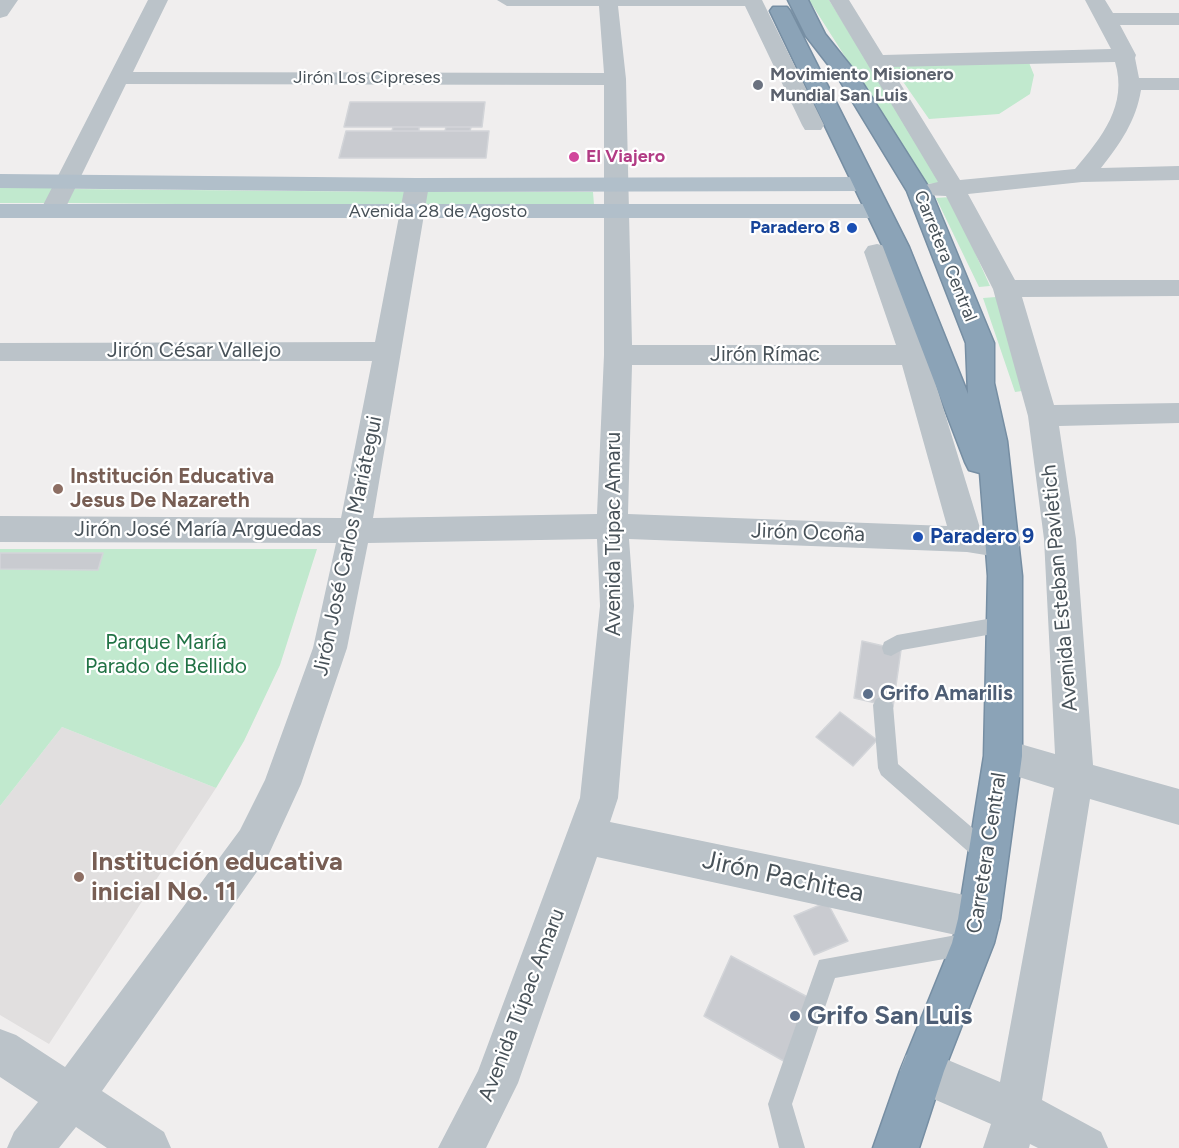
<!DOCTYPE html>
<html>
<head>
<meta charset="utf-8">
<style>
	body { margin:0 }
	canvas { display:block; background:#f0eeee }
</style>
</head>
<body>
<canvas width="1179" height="1148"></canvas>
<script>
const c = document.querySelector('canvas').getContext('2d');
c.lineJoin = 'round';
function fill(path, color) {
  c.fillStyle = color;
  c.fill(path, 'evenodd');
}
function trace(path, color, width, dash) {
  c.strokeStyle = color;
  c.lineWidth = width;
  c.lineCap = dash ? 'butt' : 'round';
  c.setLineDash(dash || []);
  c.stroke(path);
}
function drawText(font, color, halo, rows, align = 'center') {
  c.font = font + ' Figtree,sans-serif';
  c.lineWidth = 4.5;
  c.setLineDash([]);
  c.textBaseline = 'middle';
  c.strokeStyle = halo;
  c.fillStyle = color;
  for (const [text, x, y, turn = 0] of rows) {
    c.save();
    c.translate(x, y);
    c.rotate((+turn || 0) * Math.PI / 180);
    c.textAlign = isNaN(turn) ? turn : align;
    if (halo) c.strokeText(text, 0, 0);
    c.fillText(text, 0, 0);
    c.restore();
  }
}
fill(new Path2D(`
	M62 727 216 788 49 1044 0 1015V806Z`), '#e1dfdf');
fill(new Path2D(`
	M809 0H829L943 183 926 184Z
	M1028 60 1034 75 1030 94 999 114 929 119 890 63Z
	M0 188H53L46 203H0Z
	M74 189 408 192 405 206 67 203Z
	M425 192H593L594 205H423Z
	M950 197 990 286 979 287 936 198Z
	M996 297 1022 391 1015 392 983 298Z
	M0 549H317L280 665 244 741 216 788 62 727 0 806Z`), '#c1e9ce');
const building = new Path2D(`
	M350 102H485L482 127H344Z
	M393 127H419V131H392Z
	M446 127H471L470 131H445Z
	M346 131H489L486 158H339Z
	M0 553H103L98 570 0 569Z
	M862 641 901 650 893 707 854 698Z
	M840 712 877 740 853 766 816 737Z
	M827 902 848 941 814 955 794 916Z
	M731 956 815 1001 789 1064 704 1016Z`);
fill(building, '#c9cbd0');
trace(building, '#d3d5d9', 1.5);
const highway = new Path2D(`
	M788 0H808L825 34 857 74 931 191 994 343V383L1007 441 1022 576V756L1000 919 994 943 944 1071 919 1148H873L900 1071 952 943 958 919 984 756 988 576 980 473 969 470 965 462 883 247 770 11 773 7H787L790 11 909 247 968 394 966 343 907 191 837 76 806 36Z`);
trace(highway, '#768ea3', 3);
fill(new Path2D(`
	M1004 616 1011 618 1013 624 1011 630 1004 632 902 650 891 656 884 654 882 648 884 642 897 635Z
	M883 696 890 699 893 705 898 764 996 848 999 855 996 862 988 865 980 862 881 775 878 768 873 705 876 699Z
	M973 932 981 935 984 943 981 951 973 954 835 978 792 1104 805 1148H779L768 1104 819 960Z`), '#bbc3c9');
fill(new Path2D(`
	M0 0H18L7 16 0 18Z
	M148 0H168L133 72 604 73 599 6H507L497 0H762L824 125 821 130H805L802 125 745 6H618L626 79 632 345H896L864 252 868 246 877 244 886 246 927 355 980 528 1015 536 1020 545 1015 554 1004 558 967 552 629 539 634 606 618 798 610 822 979 898 994 904 1000 919 994 934 979 940 597 857 518 1083 486 1148H438L478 1071 580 798 600 606 597 539 368 543 347 648 301 784 268 856 102 1091 164 1132 171 1148H107L76 1127 59 1148H7L14 1132 38 1102 0 1077V1029L16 1035 65 1067 240 830 265 780 313 648 336 543 0 542V516L341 518 372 361H0V343L375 342 405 185 409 180 417 178 425 180 429 185 373 518 597 514 604 355V85L126 84 64 211 61 216 52 218 43 216 40 211ZM632 365H902L947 526 628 514Z
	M829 0H849L883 55 1111 49 1085 0H1105L1113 13H1179V25H1120L1136 55 1135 58 1139 78H1179V90H1141C1136 121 1120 144 1101 168L1179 166V180L1082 182 968 194 1015 280H1179V296L1022 297 1054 405 1179 403V423L1059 426 1076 539 1093 765 1179 789V825L1090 799 1042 1100 1101 1132 1108 1148H1038L1030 1144 1029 1148H983L991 1124 906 1087 900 1071 906 1055 922 1049 1000 1082 1054 788 990 768 984 756 990 744 1003 739 1055 754 1044 539 1028 416 993 289 946 196 925 195 921 190 925 185 938 182ZM1115 62C1128 105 1102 137 1075 169L960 180 890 67Z`), '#bbc3c9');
fill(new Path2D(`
	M0 174 417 178 865 177 873 179 877 184 873 189 865 191 417 192 0 188Z
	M0 204H876L885 206 888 211 885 216 876 218H0Z`), '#b1bfca');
fill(highway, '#8ba3b7');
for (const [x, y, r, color] of [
	[758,85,6,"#6b7280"],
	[574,157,6,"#d1479c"],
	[852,228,6,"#1a4fb4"],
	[58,489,6,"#8d6e63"],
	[918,537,6,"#1a4fb4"],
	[868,694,6,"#5c6f8a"],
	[79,877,6,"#8d6e63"],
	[795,1016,6,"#5c6f8a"]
]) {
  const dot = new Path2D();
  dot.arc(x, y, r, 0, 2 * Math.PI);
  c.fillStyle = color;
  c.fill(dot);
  trace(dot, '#fff', 2);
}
drawText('bold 18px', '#5b616d', '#fff', [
	["Movimiento Misionero",770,75],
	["Mundial San Luis",770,96]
], 'left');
drawText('18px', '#485259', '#fff', [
	["Jirón Los Cipreses",367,78],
	["Avenida 28 de Agosto",438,212],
	["Carretera Central",945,256,68]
]);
drawText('bold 18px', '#b23c85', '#fff', [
	["El Viajero",586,157]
], 'left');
drawText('bold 18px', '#164399', '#fff', [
	["Paradero 8",840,228]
], 'right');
drawText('21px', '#485259', '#fff', [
	["Jirón César Vallejo",194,351],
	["Jirón Rímac",765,355],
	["Jirón José María Arguedas",198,530],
	["Jirón Ocoña",808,533,2],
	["Avenida Túpac Amaru",614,534,-90],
	["Jirón José Carlos Mariátegui",348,546,-78],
	["Avenida Esteban Pavletich",1060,588,-95],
	["Carretera Central",987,853,-81],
	["Avenida Túpac Amaru",522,1005,-69]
]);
drawText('bold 21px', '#785e54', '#fff', [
	["Institución Educativa",70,477],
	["Jesus De Nazareth",70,501]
], 'left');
drawText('bold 21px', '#164399', '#fff', [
	["Paradero 9",930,537]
], 'left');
drawText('21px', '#217245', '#fff', [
	["Parque María",166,643],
	["Parado de Bellido",166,667]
]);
drawText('bold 21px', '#4e5e75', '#fff', [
	["Grifo Amarilis",880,694]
], 'left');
drawText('bold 26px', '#785e54', '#fff', [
	["Institución educativa",91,862],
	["inicial No. 11",91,892]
], 'left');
drawText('26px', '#485259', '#fff', [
	["Jirón Pachitea",783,877,12]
]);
drawText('bold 26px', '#4e5e75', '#fff', [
	["Grifo San Luis",807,1016]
], 'left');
</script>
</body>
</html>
